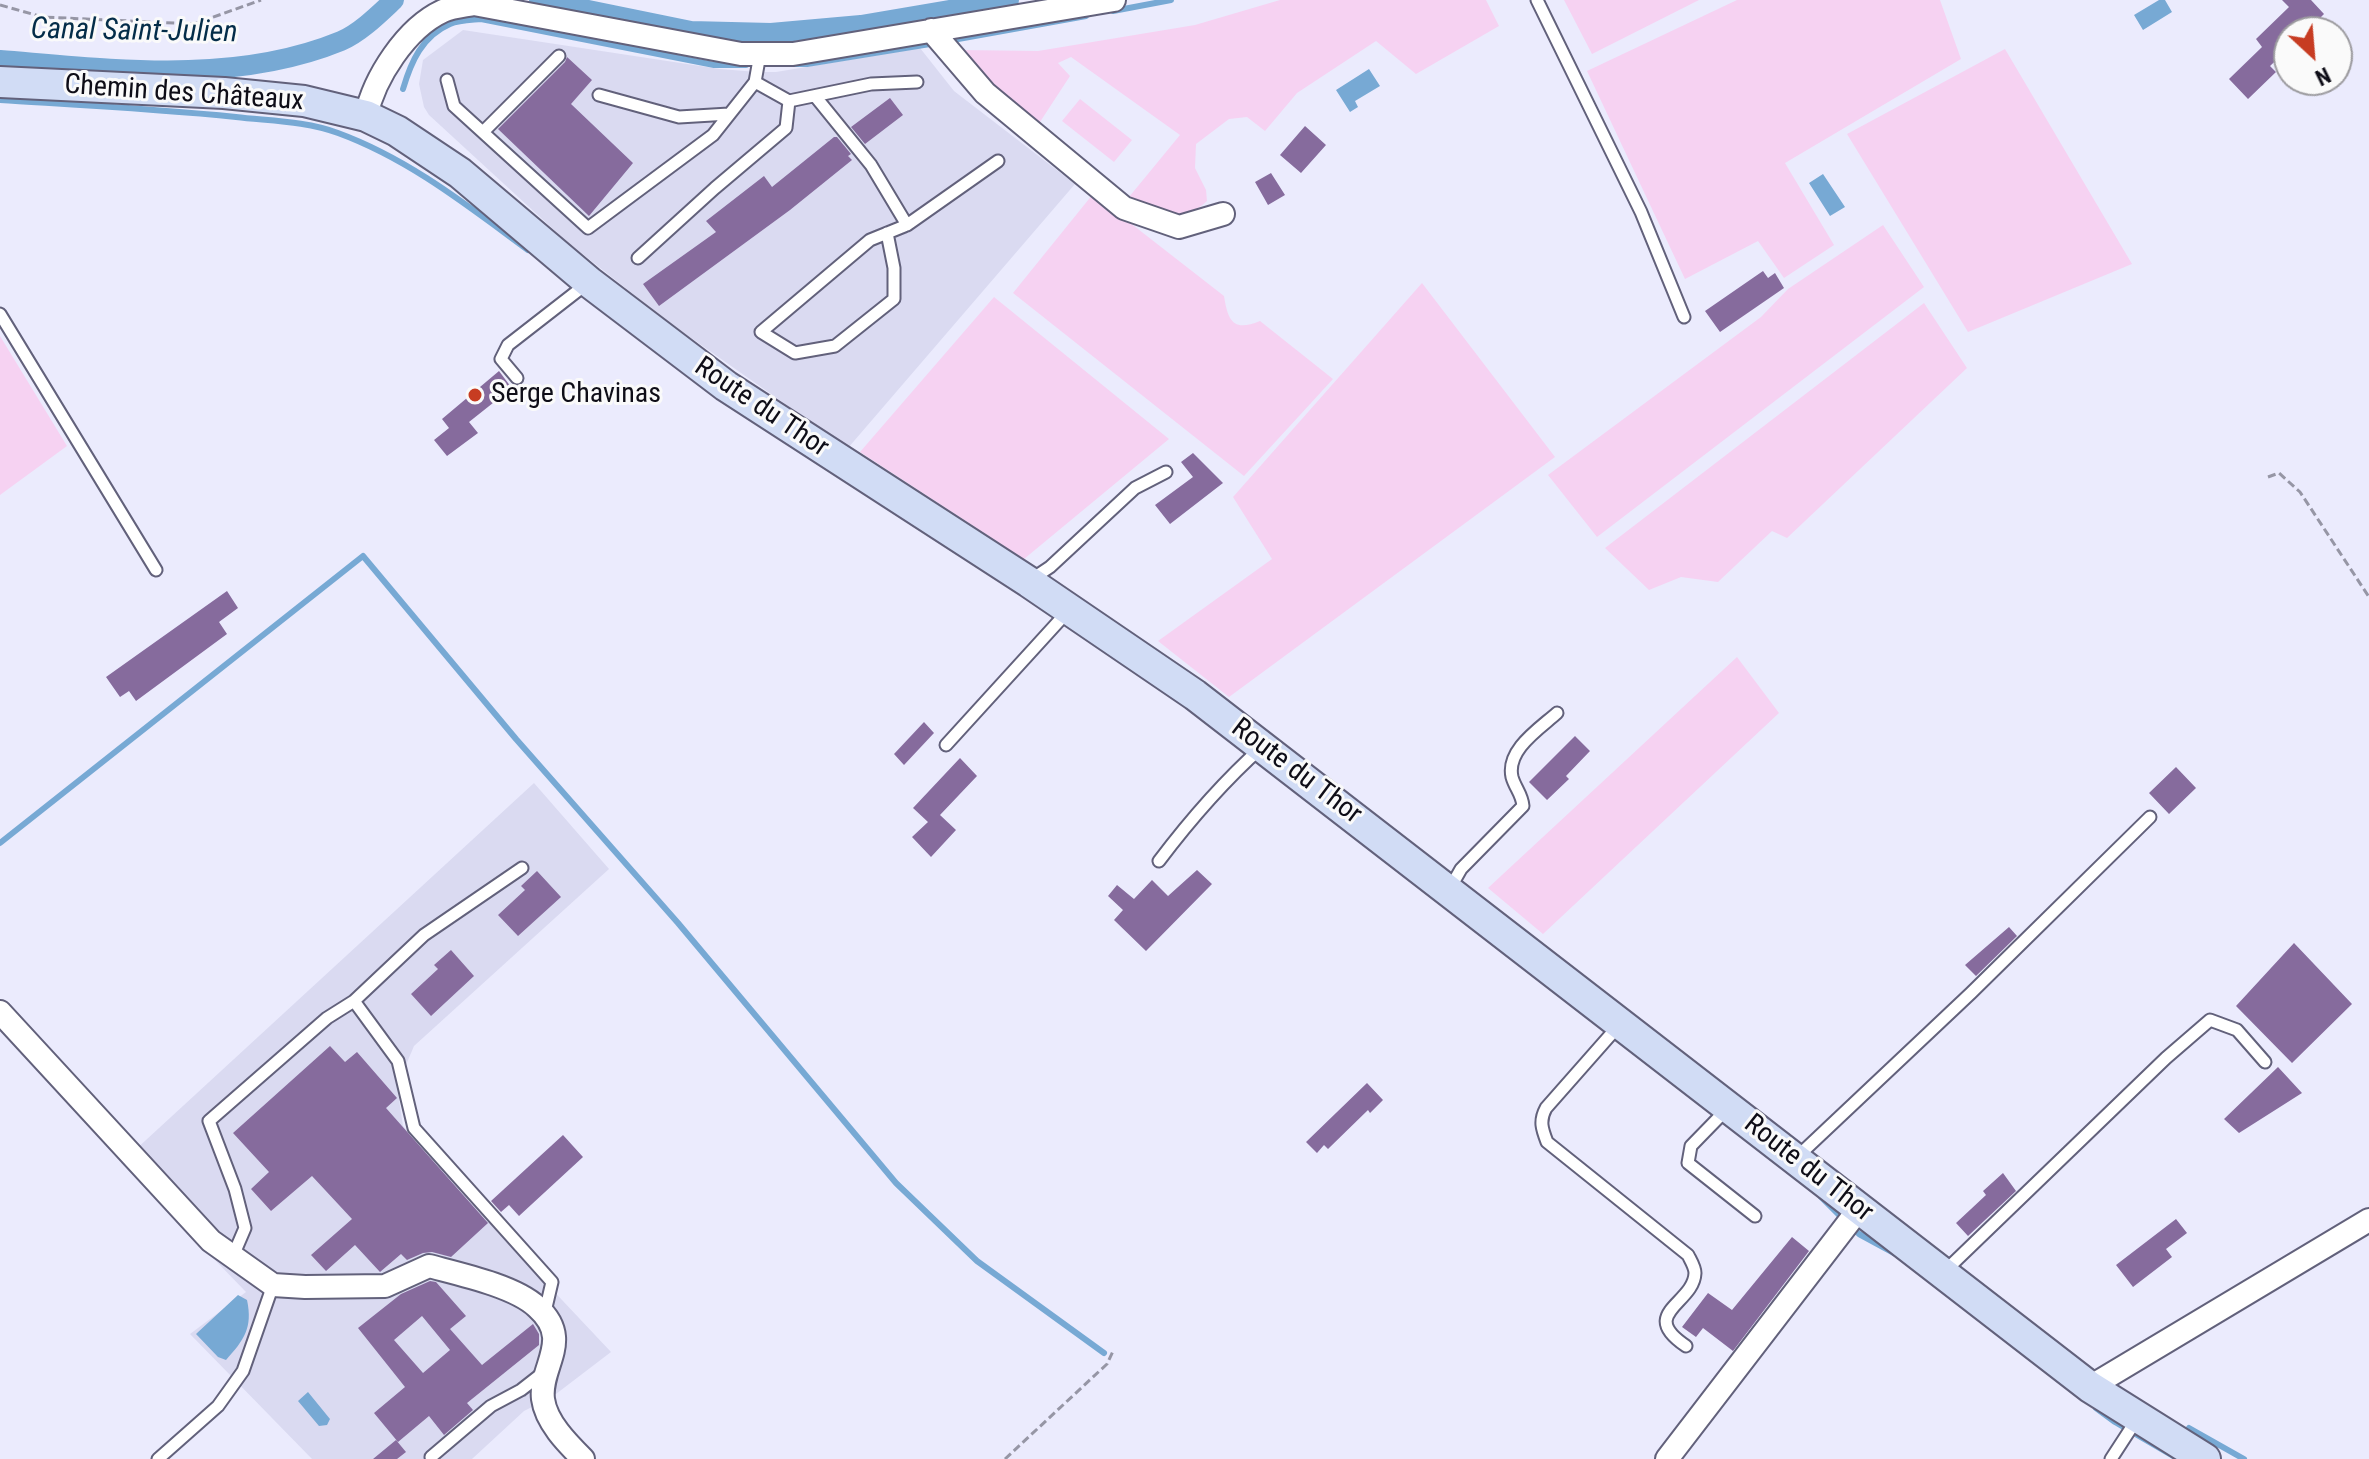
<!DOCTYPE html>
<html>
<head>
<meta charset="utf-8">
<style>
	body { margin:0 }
	#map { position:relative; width:2369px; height:1459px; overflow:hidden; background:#ebebfd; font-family:"Roboto Condensed",sans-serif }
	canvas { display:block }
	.north { position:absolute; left:2273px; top:16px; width:80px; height:80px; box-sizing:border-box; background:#fafafa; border:2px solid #9c9b9f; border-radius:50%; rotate:154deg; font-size:22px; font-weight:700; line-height:32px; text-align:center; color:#0e0d17 }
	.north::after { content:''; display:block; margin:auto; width:28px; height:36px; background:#c73c22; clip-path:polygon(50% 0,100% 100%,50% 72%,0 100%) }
</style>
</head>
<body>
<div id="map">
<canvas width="2369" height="1459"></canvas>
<div class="north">N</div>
</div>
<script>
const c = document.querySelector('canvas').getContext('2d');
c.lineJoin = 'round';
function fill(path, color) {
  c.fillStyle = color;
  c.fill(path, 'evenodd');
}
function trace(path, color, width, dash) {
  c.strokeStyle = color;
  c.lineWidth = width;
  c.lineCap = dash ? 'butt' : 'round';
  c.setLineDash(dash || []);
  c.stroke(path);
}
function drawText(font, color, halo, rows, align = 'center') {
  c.font = font + ' "Roboto Condensed",sans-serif';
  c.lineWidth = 6;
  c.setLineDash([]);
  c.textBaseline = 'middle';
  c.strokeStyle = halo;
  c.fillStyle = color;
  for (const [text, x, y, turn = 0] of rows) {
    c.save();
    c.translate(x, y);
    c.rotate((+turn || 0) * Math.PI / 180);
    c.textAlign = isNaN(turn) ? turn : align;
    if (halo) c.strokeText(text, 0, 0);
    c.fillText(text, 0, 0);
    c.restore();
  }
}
fill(new Path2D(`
	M463 30 720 69 757 72H776L920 48 954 91 1075 184 848 448 667 321 565 240 429 115 424 107 419 84 423 60Z
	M534 783 609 869 414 1046 397 1086 403 1126 498 1232 611 1352 552 1397 524 1411 472 1459H312L190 1334 246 1292 121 1163Z`), '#dadaf1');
fill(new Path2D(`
	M1280 0H1486L1499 26 1416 74 1376 41 1297 93 1265 131 1247 117 1229 119 1196 144 1195 168 1206 190 1207 201C1180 226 1157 212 1129 197L1180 135 1071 57 1058 63 1070 76 1038 125 991 89 960 50 1038 51 1195 25Z
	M1564 0H1699L1592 54Z
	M1737 0H1940L1961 59 1785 163 1834 245 1784 278 1758 241 1685 279 1587 71Z
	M2005 49 2132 264 1968 332 1847 134Z
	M1080 99 1132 140 1114 162 1062 121Z
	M1093 194 1224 296C1228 321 1233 332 1260 321L1333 379 1244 476 1013 293Z
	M1883 225 1924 287 1597 537 1548 475 1761 317 1788 289Z
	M1422 283 1555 457 1229 697 1158 641 1272 559 1233 497Z
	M994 297 1169 439 1024 559 860 452Z
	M1924 303 1967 368 1787 538 1772 531 1718 582 1681 577 1649 590 1605 548Z
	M0 336 67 446 0 495Z
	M1737 657 1779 713 1543 934 1488 888Z`), '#f6d2f2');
fill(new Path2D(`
	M2159 0H2165L2172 12 2143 30 2134 15Z
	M1369 69 1380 86 1355 101 1358 107 1350 112 1336 90Z
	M1823 174 1845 207 1830 216 1809 183Z
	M238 1295 247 1300C253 1328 244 1340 226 1360L218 1357 196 1334Z
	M308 1392 330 1419 327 1425 319 1426 298 1401Z`), '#77a9d4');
trace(new Path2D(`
	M1113 11 1171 0
	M947 41 1086 16
	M793 64H807L936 43
	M403 89C411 62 422 36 450 24 459 20 471 20 481 19L714 65H746
	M0 100C79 105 157 109 236 117 270 121 306 121 338 133 409 159 468 206 528 250
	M0 843 363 556 516 739 678 923 896 1183 977 1261 1104 1353
	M1821 1197 1844 1220
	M1852 1227 1859 1234 1894 1253
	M2096 1408 2115 1422 2175 1457
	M2189 1428 2244 1459`), '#77a9d4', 6);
trace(new Path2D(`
	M539 0 691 31 771 33 861 25 1009 0
	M0 60C112 69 234 85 341 41 360 33 379 14 394 0`), '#77a9d4', 20);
fill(new Path2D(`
	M2282 0H2311L2324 14 2306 32H2289V48L2270 66 2276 72 2248 99 2229 79 2262 47 2256 39 2289 7Z
	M567 57 592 80 571 104 633 163 589 216 498 129 565 62Z
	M890 98 903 115 865 144 851 127Z
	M1305 126 1326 145 1301 173 1280 155Z
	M834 137H837L851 154 848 156 852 160 790 210 659 306 643 284 716 232 706 221 764 176 772 187Z
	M1271 173 1285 195 1268 205 1255 182Z
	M1763 271 1768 278 1775 273 1784 288 1720 332 1705 311Z
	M499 371 514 391 501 402 498 399 469 422 478 433 447 456 434 440 449 428 442 419Z
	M1193 453 1223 483 1170 524 1155 505 1193 477 1181 462Z
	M227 591 238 608 219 622 227 634 136 701 129 691 120 697 106 677Z
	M924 722 934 733 904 765 894 754Z
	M1575 736 1590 751 1566 776 1569 779 1547 800 1529 782Z
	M960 758 977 776 940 815 956 830 931 857 912 837 928 822 913 808Z
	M2176 767 2196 788 2169 814 2149 793Z
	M1197 870 1212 884 1146 951 1114 920 1123 910 1108 896 1117 885 1134 899 1152 880 1168 896Z
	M537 871 561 897 518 936 498 915 525 890 521 886Z
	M2009 927 2017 936 1976 976 1965 965Z
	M2294 943 2352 1004 2292 1063 2236 1006Z
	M451 950 474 976 431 1016 411 994 438 969 434 965Z
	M330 1046 345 1062 357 1052 397 1098 386 1108 488 1223 451 1257 432 1252 423 1253 407 1260 401 1254 380 1272 355 1245 326 1271 311 1255 352 1219 312 1176 271 1211 251 1189 269 1172 233 1133Z
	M2278 1067 2302 1093 2239 1133 2224 1119Z
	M1367 1083 1383 1100 1370 1113 1368 1110 1328 1149 1324 1145 1317 1153 1306 1142Z
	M563 1135 583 1157 519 1216 509 1205 501 1212 491 1201Z
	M2003 1173 2016 1191 1968 1236 1956 1223 1986 1195 1983 1191Z
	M2176 1219 2187 1233 2166 1249 2172 1257 2133 1287 2116 1265Z
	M1792 1237 1809 1251 1733 1351 1703 1328 1696 1337 1682 1327 1708 1293 1732 1310Z
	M430 1281 436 1282 466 1316 450 1329 482 1365 533 1324 539 1334V1345L467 1403 473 1410 444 1435 429 1416 398 1442 374 1413 405 1387 358 1328 401 1294ZM422 1316 450 1350 423 1373 394 1340Z
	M396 1440 406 1452 397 1459H373Z`), '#866b9d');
const lane = new Path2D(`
	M1537 0 1641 212 1684 317
	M447 80 454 106 588 228 713 135 755 82 760 54
	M755 82 789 101 871 84 917 82
	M599 95 679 117 729 114
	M815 96 871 165 907 225 870 240 761 332 795 353 835 346 894 299V268L887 233
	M483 132 559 56
	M907 225 998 161
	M638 258 715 188 786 128 789 101
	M0 314 156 570
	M517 378 501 359 508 345 589 282
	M1032 579 1050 567 1135 488 1166 472
	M946 745 1069 610
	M1159 861C1190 820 1224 781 1262 747
	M1449 890 1461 869 1523 806C1522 794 1515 788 1512 777 1506 750 1539 729 1557 713
	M354 1001 398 1061 414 1128 552 1282 544 1316
	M1618 1022 1613 1032 1546 1108C1539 1121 1542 1129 1547 1142L1688 1255C1691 1261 1695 1267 1695 1273 1694 1304 1637 1313 1686 1346
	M1728 1108 1691 1146 1688 1163 1755 1216
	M1796 1158 1971 993 2150 817
	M233 1256 245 1228 235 1189 209 1121 327 1018 354 1001 424 935 522 868
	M1944 1272 2166 1058 2210 1020 2237 1030 2265 1062
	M431 1457 491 1406 521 1390 544 1372
	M158 1459 218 1406 243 1371 273 1285
	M2111 1459 2137 1419`);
const street = new Path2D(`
	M931 30 985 93 1124 208 1179 227 1223 214
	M366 116C374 78 406 28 443 11 452 7 464 6 474 4L741 54H793L1114 0
	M0 1012 211 1241 273 1285 305 1287 385 1286 429 1266C459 1274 515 1286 537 1307 574 1340 539 1366 543 1399 546 1422 567 1443 583 1459
	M2090 1387 2369 1220
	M1667 1459 1859 1209`);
const secondary = new Path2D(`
	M0 82 224 93 304 101 366 116 397 131 460 173 589 282 726 386 1029 582 1195 695 2090 1387 2205 1459`);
trace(lane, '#62617b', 15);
trace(street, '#62617b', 26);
trace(secondary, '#62617b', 34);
trace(new Path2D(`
	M0 5 43 17 194 24 261 0
	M2268 477 2279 473 2300 492 2369 597
	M1005 1459 1107 1364 1114 1349`), '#9696a5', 3, [8, 4]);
trace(lane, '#fff', 11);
trace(street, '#fff', 22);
trace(secondary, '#d1dcf5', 30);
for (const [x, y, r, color] of [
	[475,395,8,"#c73c22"]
]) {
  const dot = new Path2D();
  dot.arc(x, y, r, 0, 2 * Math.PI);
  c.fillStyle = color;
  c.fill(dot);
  trace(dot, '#fafafa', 3);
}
drawText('28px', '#0e0d17', '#fafafa', [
	["Chemin des Châteaux",184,94,4],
	["Route du Thor",761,408,34],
	["Route du Thor",1296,772,37],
	["Route du Thor",1808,1169,38]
]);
drawText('28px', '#0e0d17', '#fafafa', [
	["Serge Chavinas",491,395]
], 'left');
drawText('italic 30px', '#042d49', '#fafafa', [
	["Canal Saint-Julien",134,32,1]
]);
</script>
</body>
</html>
